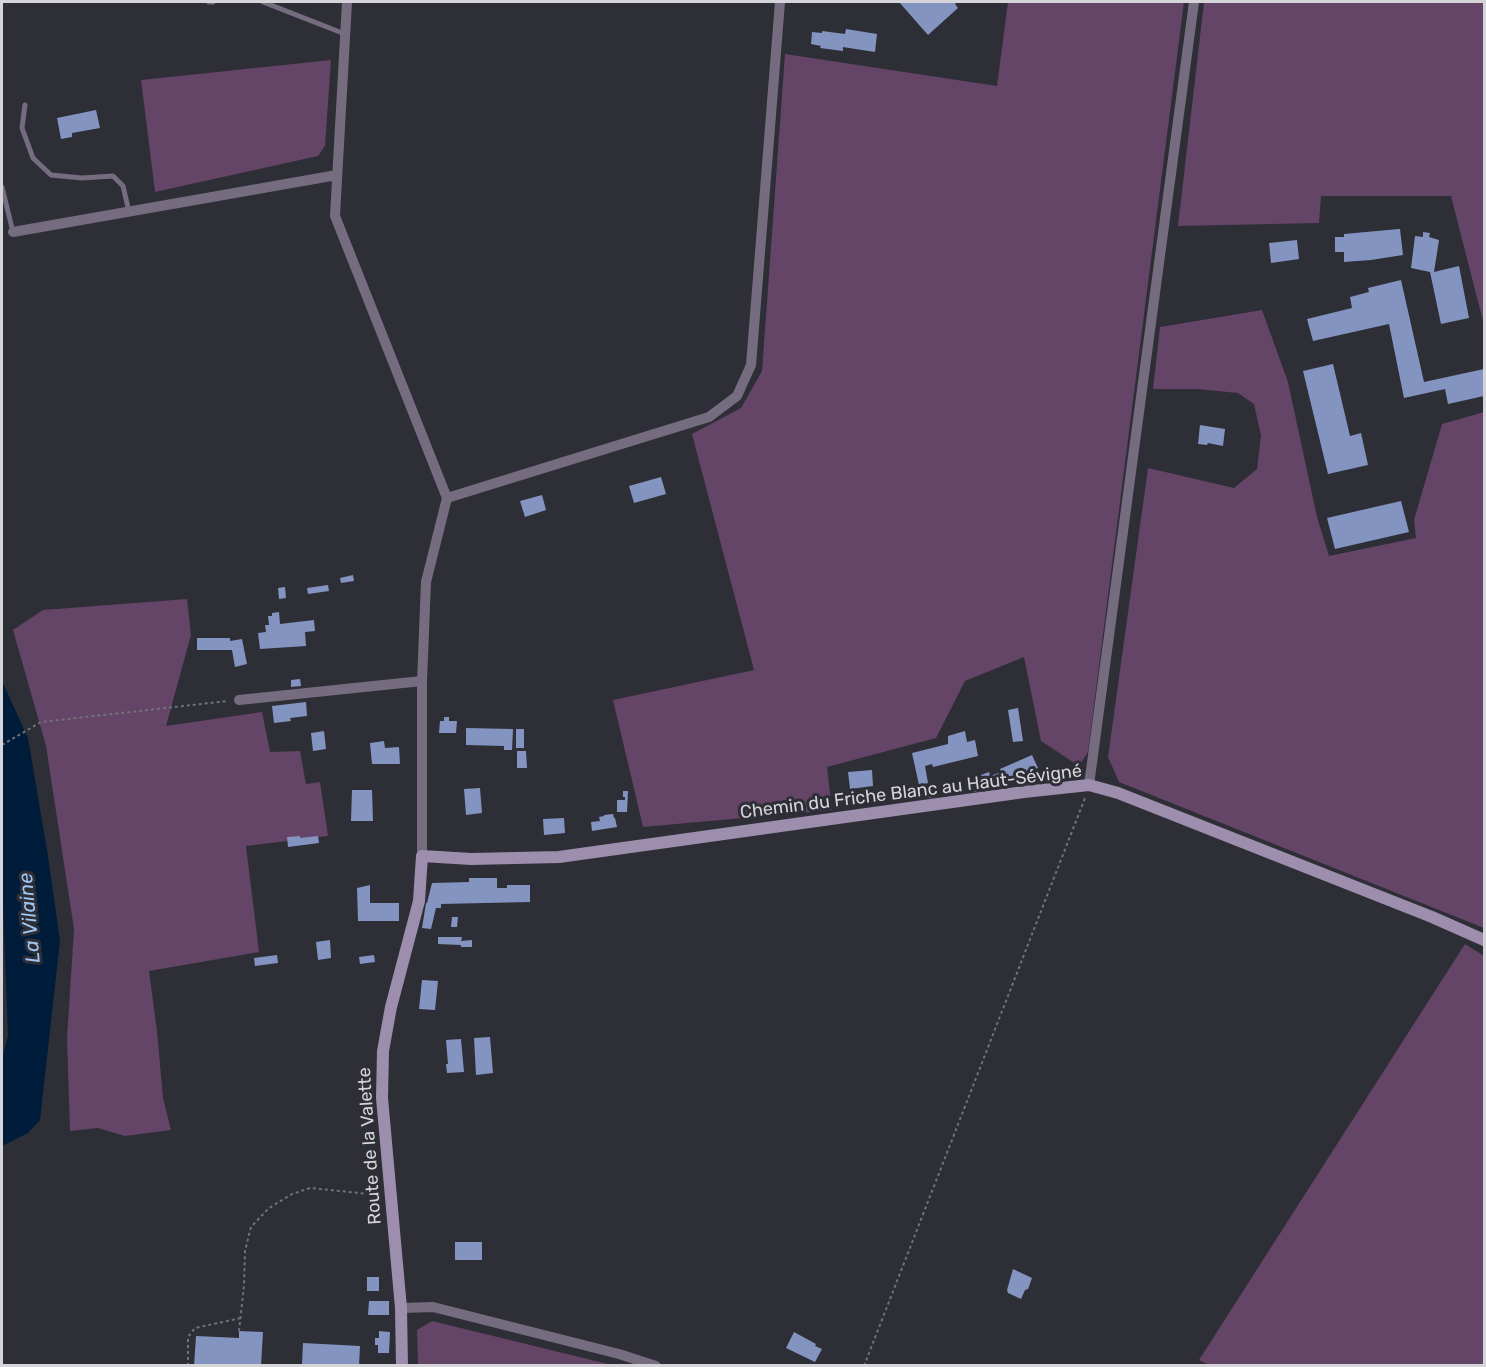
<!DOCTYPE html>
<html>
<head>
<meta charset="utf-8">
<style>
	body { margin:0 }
	#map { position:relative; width:1486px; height:1367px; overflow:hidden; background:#2e2e36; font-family:Rubik,sans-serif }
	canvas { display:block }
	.frame { position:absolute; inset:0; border:3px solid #d4d4d9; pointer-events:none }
</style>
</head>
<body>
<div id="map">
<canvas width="1486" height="1367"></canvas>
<div class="frame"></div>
</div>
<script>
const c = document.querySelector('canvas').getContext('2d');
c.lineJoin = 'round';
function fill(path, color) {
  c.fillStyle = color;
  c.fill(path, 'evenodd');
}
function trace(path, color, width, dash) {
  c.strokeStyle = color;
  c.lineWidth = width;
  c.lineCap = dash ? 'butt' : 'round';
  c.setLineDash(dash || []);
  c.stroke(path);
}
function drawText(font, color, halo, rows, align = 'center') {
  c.font = font + ' Rubik,sans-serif';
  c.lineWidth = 6;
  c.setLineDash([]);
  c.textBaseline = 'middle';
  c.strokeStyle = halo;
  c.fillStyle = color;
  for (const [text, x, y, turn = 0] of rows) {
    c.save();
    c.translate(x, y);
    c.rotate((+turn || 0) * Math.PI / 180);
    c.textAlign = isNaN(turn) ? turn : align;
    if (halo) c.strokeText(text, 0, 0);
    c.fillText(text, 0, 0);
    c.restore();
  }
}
fill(new Path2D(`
	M1008 2H1184L1088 752 1079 766 1041 741 1024 657 965 681 936 738 827 767 832 810 643 827 613 700 754 670 692 434 741 408 762 371 785 54 997 86Z
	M1204 2H1484V325L1451 196H1321L1319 223 1178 226Z
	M331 60 325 146 318 156 155 192 141 80Z
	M1262 310 1288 382 1317 517 1329 556 1416 538 1414 520 1442 424 1484 412V928L1119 782 1108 757 1148 468 1234 488 1257 469 1261 436 1254 404 1238 393 1196 389H1153L1160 327Z
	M187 599 191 635 166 726 262 712 270 752 300 751 306 784 320 782 328 836 246 846 259 952 149 971 157 1031 163 1098 171 1130 125 1136 98 1128 70 1131 67 1038 74 929 46 746 13 630 43 610Z
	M1465 944 1484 956V1365L1212 1366 1199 1360Z
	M432 1321 612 1365H418L417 1330Z`), '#644467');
fill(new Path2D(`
	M2 681 28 738 48 856 60 941 40 1120 28 1133 2 1146V1058L8 1036 2 880Z`), '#001c3b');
fill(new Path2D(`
	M899 2H957L955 4 958 8 928 35Z
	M846 29 877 34 875 52 843 47V51L820 48 821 46 811 44 812 32 822 33V31L845 34Z
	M96 110 100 128 72 133V137L61 139 57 118Z
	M1399 229H1400L1403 255 1371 260 1344 262V252H1335V237H1344V234Z
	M1423 232 1430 233 1429 237 1439 240 1434 272 1459 266 1469 318 1441 324 1430 272 1411 268 1415 236 1423 237Z
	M1297 240 1299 259 1271 263 1269 243Z
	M1401 280 1424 382 1484 369V396L1448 404 1445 389 1404 398 1389 324 1313 341 1307 319 1352 308 1350 297 1369 292 1368 288Z
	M1333 364 1350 436 1361 433 1368 465 1328 474 1303 371Z
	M1200 425 1225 429 1223 446 1208 443 1207 445 1198 444Z
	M661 477 666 494 634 503 629 486Z
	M542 495 546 510 525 517 520 501Z
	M1401 501 1409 532 1335 549 1327 518Z
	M353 575 354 581 341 583 340 578Z
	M328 585 329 591 308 594 307 588Z
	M285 587 286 598 279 599 278 588Z
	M279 612 280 624 314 620 315 631 305 632 306 646 260 649 258 633 266 632 265 625H269L268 616H272V613Z
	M197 638H230V641L242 639 247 664 235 667 232 650H197Z
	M300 679 301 686 291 687V680Z
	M306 702 307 716 290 718 291 721 274 723 272 706Z
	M1018 708 1023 741 1013 742 1008 710Z
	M444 717H449V721H457L456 733H439L440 721H444Z
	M466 728 513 729 512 750H504V746L466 745Z
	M516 729H524V748H516Z
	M324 731 326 749 313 751 311 733Z
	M965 731 967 742 975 740 978 756 933 767 932 764 925 766 928 783 919 785 912 753 948 744V736Z
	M384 741 385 748 399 747 400 764H372L370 743Z
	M517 751H526L527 768H517Z
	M1032 755 1038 768 988 790 975 792 973 783 983 779 981 775 989 772 990 776 1001 772 1000 769Z
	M872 770 873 786 850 789 848 772Z
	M480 788 482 813 466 815 464 789Z
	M352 790H372L373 821H351Z
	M936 790 937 797 929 798 928 791Z
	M623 791H628L627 812H617V800H625V797H623Z
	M613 814 614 818H615L617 827 592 831 591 822 600 821 599 817 604 816V815Z
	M564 818 565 833 544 835 543 819Z
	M300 836V838L318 836 319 843 288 847 287 837Z
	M469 878H497V888H507V885H530V902L441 904V908H436L431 929 422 928 426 903H427L432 883 469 882Z
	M370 885V903H399V921H358L357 888Z
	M452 917H458L457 927H451Z
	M438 937H462L461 941 472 940V947H461V945L438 944Z
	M330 940 331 958 318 960 316 942Z
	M277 955 278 963 255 966 254 958Z
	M374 955 375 962 360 964 359 957Z
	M422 980 438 981 435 1010 419 1009Z
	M490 1037 493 1073 476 1075 474 1038Z
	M461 1039 464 1072 447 1073 446 1064H448L446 1040Z
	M455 1242H482V1260H455Z
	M1013 1269 1032 1278 1028 1289 1025 1290 1021 1299 1008 1293 1007 1290Z
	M367 1277H379V1291H367Z
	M369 1301H389V1315H368Z
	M239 1331 263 1332 261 1366H194L196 1336 239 1338Z
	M379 1331 390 1332 389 1353H378V1345H375V1338H379Z
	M794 1332 816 1344 815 1346 822 1349 815 1362 786 1348Z
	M303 1343 360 1346 359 1366 302 1364Z`), '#8494c1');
trace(new Path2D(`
	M2 745 41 722 228 701
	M239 1331 244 1286 245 1251 251 1227 269 1208 292 1194 310 1188 379 1195
	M188 1366V1337L195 1328 241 1318
	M864 1366 1085 798`), '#727279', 2, [3, 3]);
trace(new Path2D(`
	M209 2H213
	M263 2 345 34
	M25 105 22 128 33 158 51 175 82 178 113 176 123 186 129 212
	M2 187 13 232`), '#756c80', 5);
trace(new Path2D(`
	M347 2 335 216 447 498
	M13 232 337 175
	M239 700 422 681
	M1089 785 1194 2
	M422 856V681L426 582 447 498 709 417 737 396 751 365 780 2
	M401 1308 433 1307 619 1354 656 1366`), '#756c80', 10);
trace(new Path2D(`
	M402 1366 401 1308 382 1098 383 1051 391 1007 419 901 422 856 471 859 559 857 1024 792 1089 785 1118 793 1432 917 1484 940`), '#9d8ead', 12);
drawText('18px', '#d4d4d9', '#2e2e36', [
	["Chemin du Friche Blanc au Haut-Sévigné",911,792,-7],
	["Route de la Valette",370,1146,-94]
]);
drawText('italic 20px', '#9cc6f4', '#2e2e36', [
	["La Vilaine",30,918,-95]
]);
</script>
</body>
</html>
